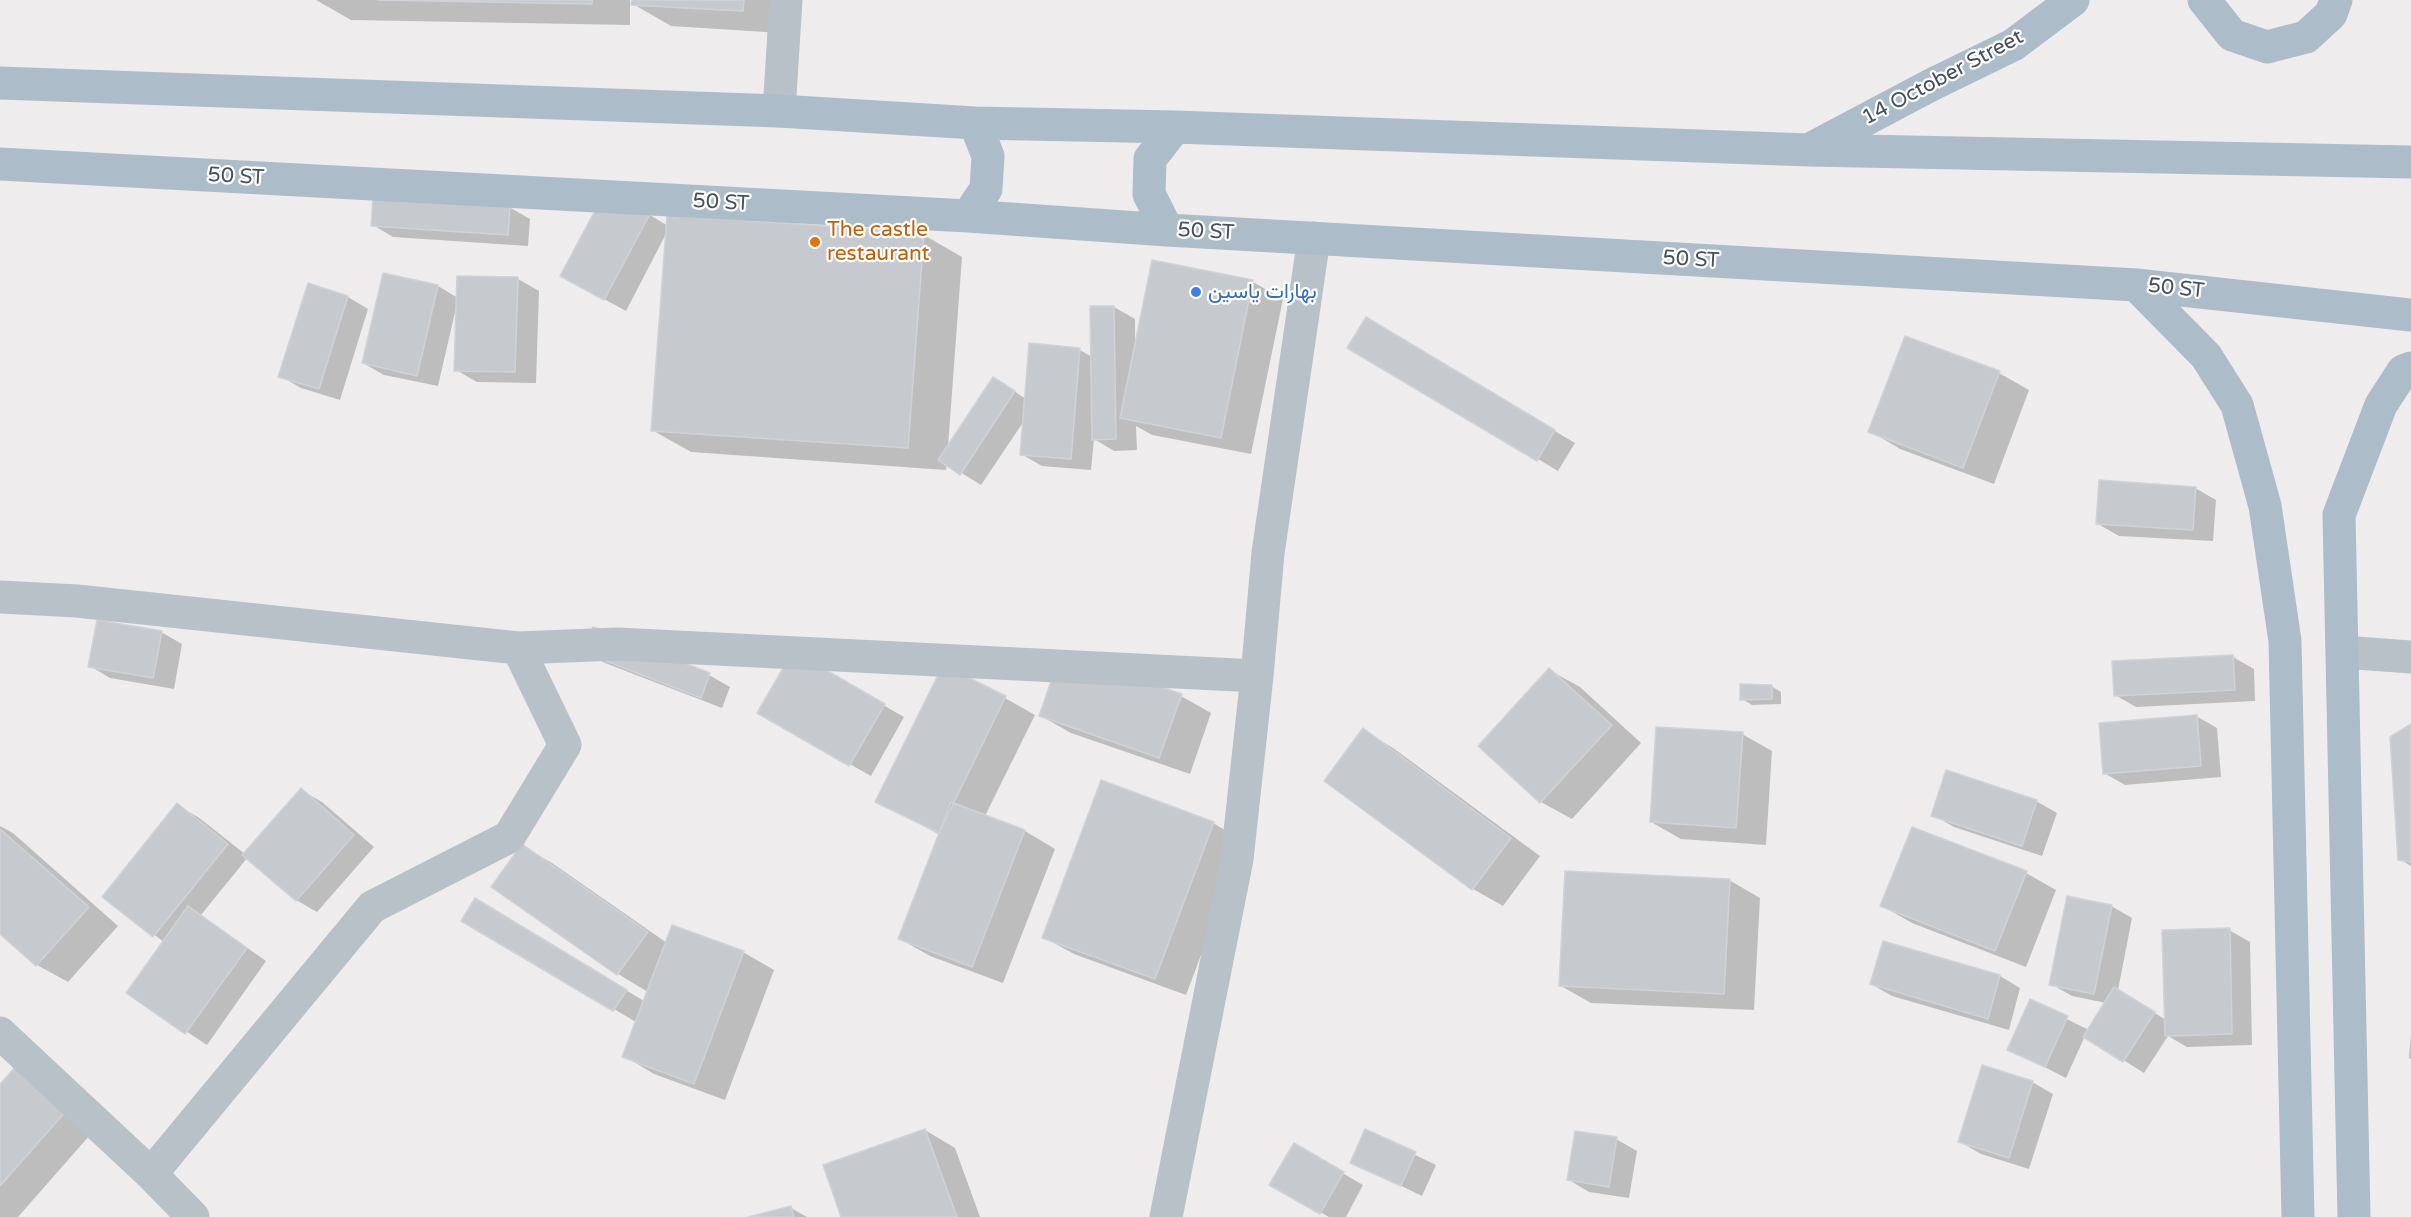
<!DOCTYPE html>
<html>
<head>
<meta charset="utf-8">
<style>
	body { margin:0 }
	canvas { display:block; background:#eeecec }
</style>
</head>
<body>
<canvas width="2411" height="1217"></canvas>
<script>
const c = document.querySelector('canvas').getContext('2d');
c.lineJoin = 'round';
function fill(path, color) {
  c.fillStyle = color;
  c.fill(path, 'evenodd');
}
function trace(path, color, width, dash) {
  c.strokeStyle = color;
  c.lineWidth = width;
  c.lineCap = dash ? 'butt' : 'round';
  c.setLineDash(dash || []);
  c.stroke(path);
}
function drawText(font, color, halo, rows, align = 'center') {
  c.font = font + ' "Varela Round",Vazirmatn,sans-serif';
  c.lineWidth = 4.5;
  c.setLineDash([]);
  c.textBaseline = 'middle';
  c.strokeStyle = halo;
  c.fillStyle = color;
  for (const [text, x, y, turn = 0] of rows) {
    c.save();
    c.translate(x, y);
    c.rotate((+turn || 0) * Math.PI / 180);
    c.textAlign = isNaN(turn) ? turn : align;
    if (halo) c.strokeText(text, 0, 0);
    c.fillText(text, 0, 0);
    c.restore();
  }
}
fill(new Path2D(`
	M316 0H630V25L351 20Z
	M633 0H783L781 33 671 26 633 4Z
	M509 207 530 219 528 246 393 237 373 225Z
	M650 215 668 226V217L924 235 962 257 948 447 1014 391 1026 399 1031 345 1080 350 1092 357 1114 307 1135 319V344L1253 282 1283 299 1251 454 1152 435 1136 426 1137 450 1114 451 1094 439 1091 470 1042 466 1021 454 1024 421 981 485 947 464 946 470 691 452 652 430 667 232 626 311 562 276Z
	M384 274 438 286 458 298 518 279 539 291 536 383 477 382 456 370V308L438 386 384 375 363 363Z
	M348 297 368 309 340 400 301 388 280 376Z
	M1387 331 1575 443 1558 471 1538 459Z
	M1999 373 2029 390 1994 484 1900 449 1870 431Z
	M2195 488 2216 500 2213 541 2119 536 2098 524Z
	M594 629 709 675 730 687 722 708 605 663 585 652Z
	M161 632 182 644 174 689 110 678 90 666Z
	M793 653 904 717 871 776 759 713Z
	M2233 657 2254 669 2255 701 2136 707 2115 695Z
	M1549 670 1580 687 1641 743 1572 819 1541 802 1480 746Z
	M1771 686 1781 692V704L1752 705 1742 699Z
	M1181 696 1211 713 1190 774 1071 733 1041 716Z
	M1005 698 1035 715 985 816 1025 831 1055 849 1003 983 930 956 900 939 940 835 877 801Z
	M2196 716 2217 728 2221 777 2125 785 2104 773Z
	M2411 725V866L2399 859Z
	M1363 730 1393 748 1540 856 1503 906 1473 889Z
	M1742 734 1772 751 1766 845 1681 839 1651 822Z
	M1102 782 1213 823 1244 841 1186 995 1074 954 1043 937Z
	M301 790 322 802 374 847 317 912 296 900 248 857 201 915 266 961 207 1045 128 993 164 942 104 897 177 805 198 817 245 854Z
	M2036 801 2057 813 2042 856 1954 827 1933 815Z
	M0 826 13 833 118 926 68 982 37 965 0 932Z
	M522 846 552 863 667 943 743 952 774 970 725 1100 654 1074 624 1056 636 1022 463 920 496 912 644 1001 648 992 618 974 493 887Z
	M2026 873 2056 890 2026 967 1912 923 1882 906Z
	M1729 880 1760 898 1754 1010 1591 1003 1561 986Z
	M2111 906 2132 918 2118 990 2166 1020 2229 930 2250 942 2252 1045 2187 1047 2168 1036 2144 1073 2085 1036 2066 1078 2009 1049 2030 1001 2089 1030 2106 1003 2072 996 2051 984Z
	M1884 942 2000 976 2020 988 2009 1030 1892 996 1871 984Z
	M2411 1034V1059L2409 1058Z
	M2032 1082 2053 1094 2029 1169 1981 1154 1960 1142Z
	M0 1087 97 1127 18 1217H0Z
	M925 1130 955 1148 980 1217H843Z
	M1366 1131 1436 1165 1422 1196 1352 1162Z
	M1616 1139 1637 1151 1629 1198 1589 1192 1569 1180Z
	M1294 1145 1363 1185 1346 1217H1329L1271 1184Z
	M791 1208 807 1217H754Z`), '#0003');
const building = new Path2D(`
	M378 0H592V4Z
	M632 0H744L743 11 631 5Z
	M606 190 650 214 604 300 560 276Z
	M373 197 510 206 508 235 371 226Z
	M667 215 924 233 908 448 651 431Z
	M1152 260 1253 280 1221 438 1120 418Z
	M383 273 438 285 417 376 362 363Z
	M457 276 518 277 515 372 454 371Z
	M308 283 348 296 319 389 278 377Z
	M1090 306H1114L1116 439 1092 440Z
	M1366 317 1555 430 1537 461 1347 348Z
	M1905 336 2000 371 1963 468 1868 432Z
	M1029 343 1080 348 1071 459 1020 455Z
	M993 377 1015 391 960 475 938 460Z
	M2099 480 2196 487 2193 530 2096 524Z
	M97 620 162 631 153 678 88 667Z
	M593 627 710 673 701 698 583 652Z
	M793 651 885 704 849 766 757 713Z
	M1061 653 1182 694 1159 758 1039 716Z
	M2233 655 2235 690 2114 696 2112 661Z
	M943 665 1006 696 939 833 875 802Z
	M1549 668 1612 725 1540 803 1478 746Z
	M1740 684 1772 685V699L1740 700Z
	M2197 715 2201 766 2103 774 2099 723Z
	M2411 724V862L2398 860 2390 737Z
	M1656 727 1743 732 1736 828 1650 822Z
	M1363 728 1511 838 1472 890 1324 781Z
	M1946 770 2037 800 2022 846 1931 816Z
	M1101 780 1214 822 1155 979 1042 938Z
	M301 788 354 835 296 901 242 855Z
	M951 802 1025 830 972 967 898 939Z
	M177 803 228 844 153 937 102 897Z
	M1912 827 2027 871 1995 951 1880 906Z
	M0 829 89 907 36 966 0 934Z
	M522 844 648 932 617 975 491 887Z
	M1565 871 1730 879 1724 994 1559 986Z
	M2067 896 2112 905 2094 994 2049 985Z
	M475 898 627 990 613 1011 461 921Z
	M188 906 247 948 185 1034 126 993Z
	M672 925 744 951 694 1084 622 1057Z
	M2230 928 2232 1034 2165 1036 2162 930Z
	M1883 941 2000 975 1988 1019 1870 984Z
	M2114 987 2155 1012 2123 1062 2083 1037Z
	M2030 999 2068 1016 2045 1067 2007 1050Z
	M17 1065 68 1109 0 1186V1084Z
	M1982 1065 2033 1081 2009 1158 1958 1142Z
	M925 1129 957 1217H841L823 1165Z
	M1365 1129 1416 1152 1401 1186 1350 1163Z
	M1575 1131 1617 1137 1609 1187 1567 1180Z
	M1294 1143 1344 1172 1320 1214 1269 1185Z
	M791 1206 794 1217H748Z`);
fill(building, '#c6c9ce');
trace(building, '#d0d2d7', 1.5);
trace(new Path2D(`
	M779 111 786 0
	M0 597 77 601 518 648 617 644 1257 676
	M2343 652 2411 657
	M0 1033 151 1174 193 1217
	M151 1174 372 907 509 837 565 745 518 648
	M1166 1217 1237 859 1257 676 1268 553 1314 238`), '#b8c1c8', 33);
trace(new Path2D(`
	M2204 0 2232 35 2267 47 2306 37 2331 14 2336 0
	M0 83 779 111 975 123 1175 127 1809 150 2411 162
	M1812 148 1931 85 2013 45 2073 0
	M0 164 968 216 1167 230 2136 285 2411 315
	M968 216 986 189 988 156 975 123
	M1167 230 1149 194 1150 159 1175 127
	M2136 285 2206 356 2237 405 2265 506 2285 641 2298 1217
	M2354 1217 2339 515 2381 405 2403 371 2411 368`), '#adbcc9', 33);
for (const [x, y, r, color] of [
	[815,242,6,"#e8710a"],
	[1196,292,6,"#3f7fe0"]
]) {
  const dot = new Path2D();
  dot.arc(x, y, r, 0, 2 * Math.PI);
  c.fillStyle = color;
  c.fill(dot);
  trace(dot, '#fff', 2);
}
drawText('21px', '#455058', '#fff', [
	["14 October Street",1943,78,-28],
	["50 ST",236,177,3],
	["50 ST",721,203,3],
	["50 ST",1206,232,3],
	["50 ST",1691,260,3],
	["50 ST",2176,289,6]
]);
drawText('21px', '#c56008', '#fff', [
	["The castle",827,230],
	["restaurant",827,254]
], 'left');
drawText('21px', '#366cbe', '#fff', [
	["بهارات ياسين",1208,292]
], 'left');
</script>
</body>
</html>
